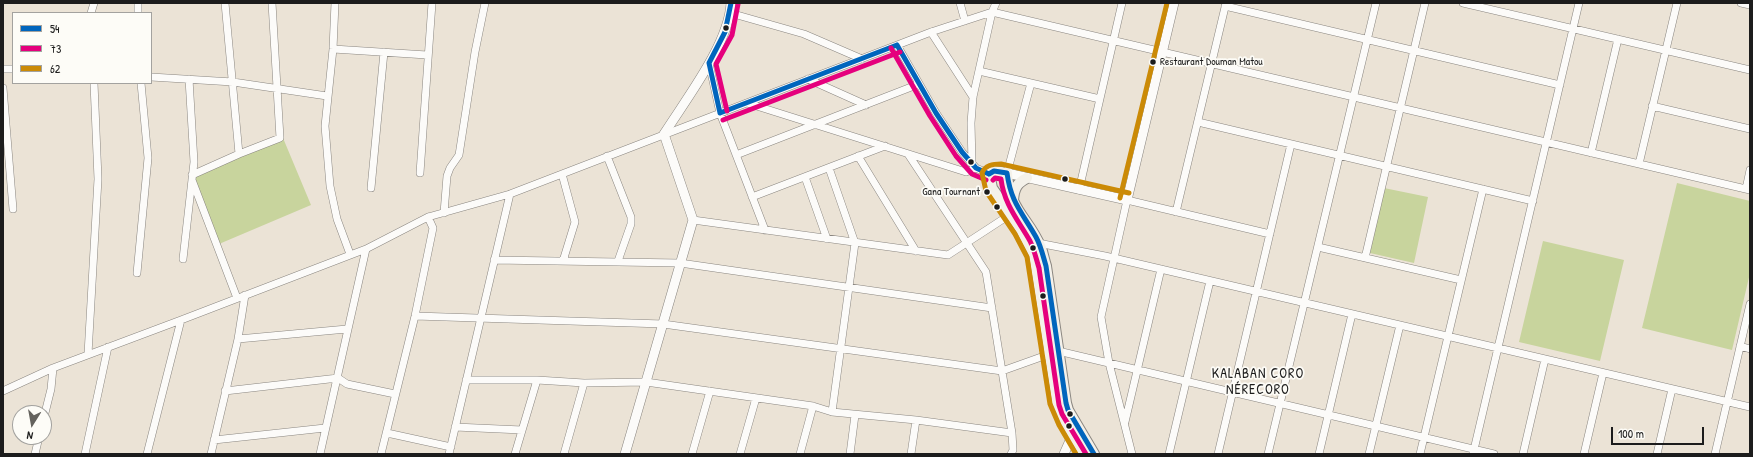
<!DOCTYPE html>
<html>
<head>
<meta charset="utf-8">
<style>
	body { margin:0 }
	#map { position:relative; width:1753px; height:457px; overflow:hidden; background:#ebe3d6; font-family:"Patrick Hand",sans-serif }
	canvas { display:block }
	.frame { position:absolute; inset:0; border:4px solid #1c1c1c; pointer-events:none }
	.legend { position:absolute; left:12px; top:12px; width:140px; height:72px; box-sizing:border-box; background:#fdfcf7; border:1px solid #a3a29f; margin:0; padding:5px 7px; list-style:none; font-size:12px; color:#1c1c1c }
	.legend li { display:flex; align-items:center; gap:8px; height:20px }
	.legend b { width:20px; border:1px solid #a3a29f }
	.north { position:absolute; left:12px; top:405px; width:40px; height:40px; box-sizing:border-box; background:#fdfcf7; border:1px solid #a3a29f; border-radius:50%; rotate:191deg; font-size:11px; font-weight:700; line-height:16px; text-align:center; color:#1c1c1c }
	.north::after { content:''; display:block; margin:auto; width:14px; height:18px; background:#64625d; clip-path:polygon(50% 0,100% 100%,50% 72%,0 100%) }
	.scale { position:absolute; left:1611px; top:427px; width:93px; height:18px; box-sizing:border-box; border:2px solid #1c1c1c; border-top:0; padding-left:5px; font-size:12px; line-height:14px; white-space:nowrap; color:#1c1c1c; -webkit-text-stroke:3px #fdfcf7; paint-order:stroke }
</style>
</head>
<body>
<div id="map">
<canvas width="1753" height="457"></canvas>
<div class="frame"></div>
<ul class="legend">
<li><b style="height:5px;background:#0065bd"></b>54</li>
<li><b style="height:5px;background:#e5007d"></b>73</li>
<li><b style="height:5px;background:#cb8a06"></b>62</li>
</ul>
<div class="north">N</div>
<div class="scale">100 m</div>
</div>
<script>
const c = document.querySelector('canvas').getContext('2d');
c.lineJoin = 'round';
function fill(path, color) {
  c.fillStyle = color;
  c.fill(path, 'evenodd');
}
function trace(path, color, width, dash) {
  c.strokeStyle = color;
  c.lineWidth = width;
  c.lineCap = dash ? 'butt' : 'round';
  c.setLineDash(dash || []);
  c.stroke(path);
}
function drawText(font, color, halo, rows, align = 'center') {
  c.font = font + ' "Patrick Hand",sans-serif';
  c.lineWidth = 3.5;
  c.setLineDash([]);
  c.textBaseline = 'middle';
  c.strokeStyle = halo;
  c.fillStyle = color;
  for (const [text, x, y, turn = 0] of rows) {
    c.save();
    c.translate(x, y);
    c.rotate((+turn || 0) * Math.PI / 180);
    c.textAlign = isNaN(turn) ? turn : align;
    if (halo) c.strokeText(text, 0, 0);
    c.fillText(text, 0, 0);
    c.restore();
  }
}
fill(new Path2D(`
	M283 138 311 205 219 244 191 178Z
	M1677 183 1750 201V273L1732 350 1642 328Z
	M1384 188 1428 197 1414 263 1370 253Z
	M1543 241 1624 260 1600 361 1519 342Z`), '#c8d49d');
const minor = new Path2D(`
	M138 3V13
	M225 3 239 154 280 138 272 3
	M335 3 333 49 325 126 330 186 337 219 350 254
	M960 3 965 21
	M1463 3 1750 70
	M1741 3 1750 5
	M1225 6 1560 85
	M91 13 94 3
	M730 13 804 34 862 59
	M931 32 973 97
	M897 45 936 113 962 152 976 168 989 174
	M333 49 427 55
	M709 63 720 113 765 230
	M3 69H13
	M979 71 1100 99
	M151 77 233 82 327 96
	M808 79 866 105
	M3 88 13 209
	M747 103 966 172 976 168
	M1652 106 1750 129
	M1198 122 1533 201
	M1591 153 1618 39
	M908 154 986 272 1012 433 1013 450 1011 454
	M736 155 919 84
	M607 156 631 217V224L618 261
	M858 156 916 251
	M972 163 971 123 973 97 992 12 996 3
	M1639 164 1677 3
	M829 168 855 243 832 412
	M420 173 432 3
	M1007 173 1031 83
	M562 174 575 222 563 261
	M192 175 239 154
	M805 177 827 239
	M192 180 237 298
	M371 188 384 52
	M1746 189 1750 170
	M1079 190 1122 3
	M752 197 885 146
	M1176 212 1226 3
	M444 213 447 176 450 168 459 155 475 52 485 3
	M693 220 948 255 1011 214
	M1038 243 1105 256 1750 407
	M1318 247 1461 280
	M366 249 428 217 510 194 931 32 992 12 1750 190
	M1365 258 1425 3
	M183 259 194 162 189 79
	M494 260 680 263 992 308
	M137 273 148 158 141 83
	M415 316 663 324 1002 371 1058 351 1494 454
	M181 320 366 249 320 454
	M238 339 245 295
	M1740 346 1750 349
	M88 354 98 179 94 83
	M466 380H537L584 383 646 382 813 406 832 412 916 420 1012 433
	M3 391 53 368 181 320 147 454
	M225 391 338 378 347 384 395 394
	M44 417 51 389 53 368
	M1125 422 1161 269
	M455 427 522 430
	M387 433 451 447
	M214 440 325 428
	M35 454 39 437
	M85 454 108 347
	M211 454 238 339 347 329
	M381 454 415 316 433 228 428 217
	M449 454 510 194
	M515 454 537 380
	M564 454 584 383
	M692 454 710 391
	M740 454 756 398
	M800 454 813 406
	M850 454 855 415
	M911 454 916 420
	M1132 454 1109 363 1101 317 1127 200 1270 234
	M1169 454 1210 281
	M1218 454 1291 144
	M1268 454 1376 3
	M1319 454 1352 314
	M1369 454 1400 325
	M1420 454 1483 189
	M1473 454 1579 3
	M1523 454 1545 359
	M1584 454 1603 373
	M1657 454 1672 389
	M1715 454 1750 304`);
const tertiary = new Path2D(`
	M1007 173 1127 200 1174 3
	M625 454 693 220 664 134C686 99 729 44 731 3
	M1064 454 1072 436`);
const secondary = new Path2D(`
	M1013 200C1014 188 1017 183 1027 178
	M1084 454C1075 437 1062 421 1057 402L1034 255 1021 230 992 188 989 174 994 171 1007 173C1009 211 1028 217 1041 248 1043 254 1044 260 1046 266L1066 403 1068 410 1094 454`);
trace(minor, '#8a8680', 8);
trace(tertiary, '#8a8680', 10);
trace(secondary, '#8a8680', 12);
trace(minor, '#fcfbf9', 7);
trace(tertiary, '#fcfbf9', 9);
trace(secondary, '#f4f1ea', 10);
trace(new Path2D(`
	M897 45 936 113 962 152 976 168 989 174
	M720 113 897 45
	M720 113 709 63 725 32 731 3
	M989 174 994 171 1007 173C1011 203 1022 212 1036 237 1041 246 1043 256 1046 266L1066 403 1068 410 1094 454`), '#0065bd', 5);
trace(new Path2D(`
	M891 48 930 116 956 156 972 174 986 180
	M727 111 716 64 732 35 738 4
	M723 120 900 52
	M993 180 995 178 1001 179C1004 204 1018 220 1030 241 1034 249 1036 258 1039 268L1059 405 1062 414 1086 454`), '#e5007d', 5);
trace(new Path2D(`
	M1120 198 1167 3
	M1076 454 1059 425 1050 404 1027 257 1015 234 986 191 982 173C985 165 993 164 1001 164L1129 193`), '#cb8a06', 5);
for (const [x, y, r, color] of [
	[726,28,3.5,"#1c1c1c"],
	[1153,62,3.5,"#1c1c1c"],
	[971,162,3.5,"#1c1c1c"],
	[1065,179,3.5,"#1c1c1c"],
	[987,192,3.5,"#1c1c1c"],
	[997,207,3.5,"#1c1c1c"],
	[1033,248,3.5,"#1c1c1c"],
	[1043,296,3.5,"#1c1c1c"],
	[1070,414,3.5,"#1c1c1c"],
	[1069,426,3.5,"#1c1c1c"]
]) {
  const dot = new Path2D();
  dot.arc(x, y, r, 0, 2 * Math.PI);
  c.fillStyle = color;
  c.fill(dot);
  trace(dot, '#fdfcf7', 1.5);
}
drawText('11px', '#1c1c1c', '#fdfcf7', [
	["Restaurant Douman Matou",1160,62],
	["Gana Tournant",980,192,"right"]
], 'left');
c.letterSpacing = '1px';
drawText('14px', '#1c1c1c', '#fdfcf7', [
	["KALABAN CORO",1258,374],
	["NÉRECORO",1258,390]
]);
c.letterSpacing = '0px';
</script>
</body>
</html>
